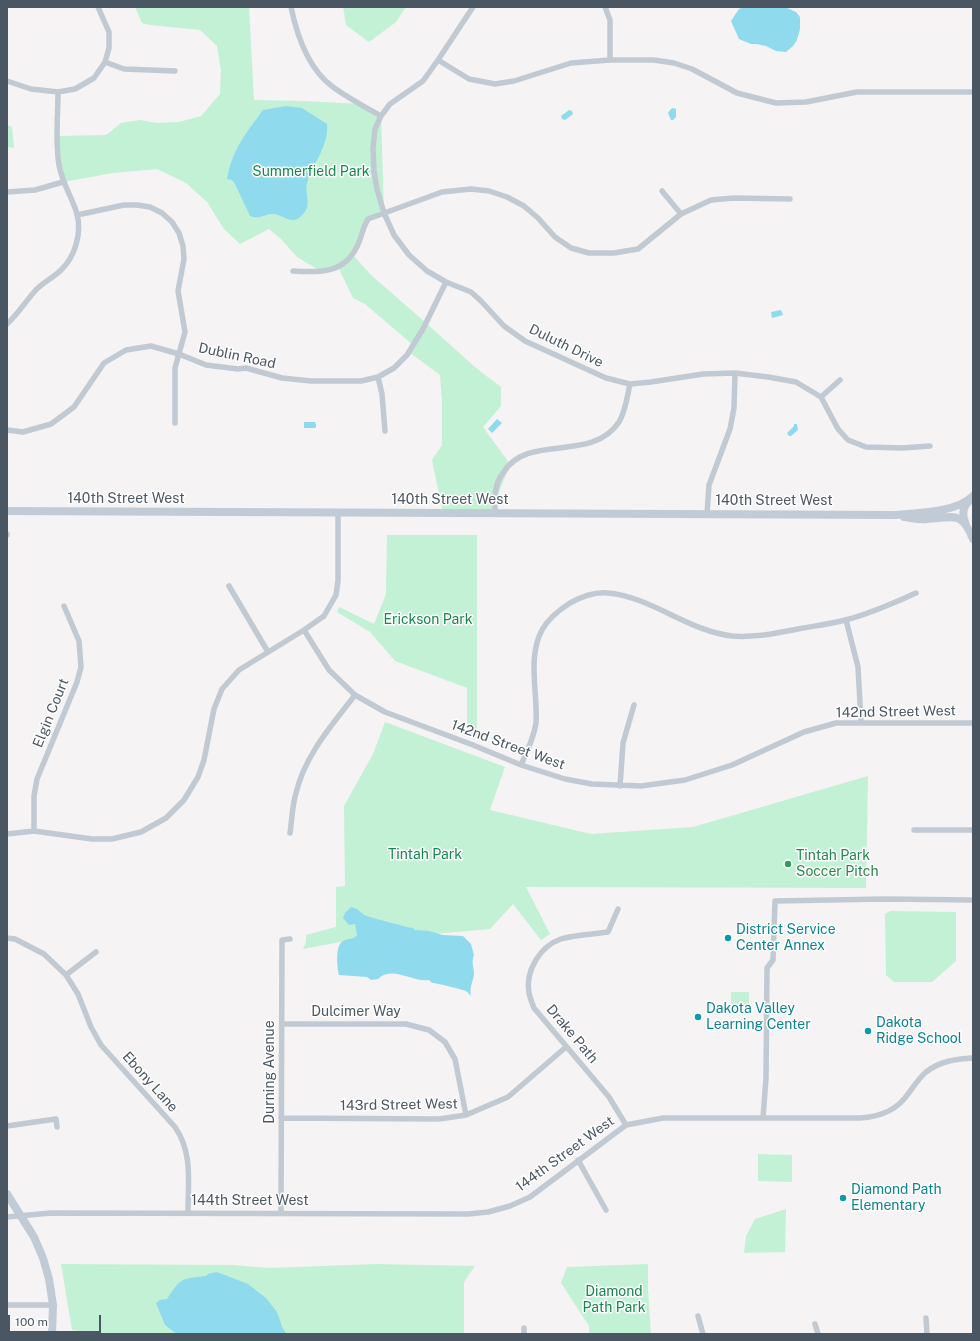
<!DOCTYPE html>
<html>
<head>
<meta charset="utf-8">
<style>
	body { margin:0 }
	#map { position:relative; width:980px; height:1341px; overflow:hidden; background:#f5f3f3; font-family:"Public Sans",sans-serif }
	canvas { display:block }
	.frame { position:absolute; inset:0; border:8px solid #4a5661; pointer-events:none }
	.scale { position:absolute; left:8px; top:1315px; width:93px; height:18px; box-sizing:border-box; border:2px solid #4a5661; border-top:0; padding-left:5px; font-size:12px; line-height:14px; white-space:nowrap; color:#4a5661; -webkit-text-stroke:3px #fff; paint-order:stroke }
</style>
</head>
<body>
<div id="map">
<canvas width="980" height="1341"></canvas>
<div class="frame"></div>
<div class="scale">100 m</div>
</div>
<script>
const c = document.querySelector('canvas').getContext('2d');
c.lineJoin = 'round';
function fill(path, color) {
  c.fillStyle = color;
  c.fill(path, 'evenodd');
}
function trace(path, color, width, dash) {
  c.strokeStyle = color;
  c.lineWidth = width;
  c.lineCap = dash ? 'butt' : 'round';
  c.setLineDash(dash || []);
  c.stroke(path);
}
function drawText(font, color, halo, rows, align = 'center') {
  c.font = font + ' "Public Sans",sans-serif';
  c.lineWidth = 3;
  c.setLineDash([]);
  c.textBaseline = 'middle';
  c.strokeStyle = halo;
  c.fillStyle = color;
  for (const [text, x, y, turn = 0] of rows) {
    c.save();
    c.translate(x, y);
    c.rotate((+turn || 0) * Math.PI / 180);
    c.textAlign = isNaN(turn) ? turn : align;
    if (halo) c.strokeText(text, 0, 0);
    c.fillText(text, 0, 0);
    c.restore();
  }
}
fill(new Path2D(`
	M135 7H249L254 100 304 101 361 104 381 116 384 213 368 219 353 255 371 275 426 323 476 368 501 387V406L483 427 510 464 495 503V514L443 513 432 460 442 445V401L440 375 409 352 413 345 365 304 353 298 338 267 322 272 297 257 281 239 269 229 240 244 224 229 207 202 186 183 157 169 113 173 63 182 58 136 106 135 121 123 140 120 157 123 179 122 201 116 220 94 221 71 217 46 200 30 150 25 142 23Z
	M343 7H406L396 22 369 42 346 25Z
	M7 125 12 127 14 148 7 147Z
	M387 535H477V739L467 735V688L395 661 370 632 337 612 339 607 374 624 386 594Z
	M385 722 505 767 490 810 591 834 693 827 868 776 866 888 526 887 550 934 541 940 513 904 490 929 340 942 303 949 306 942V935L336 927V887L345 886 344 806 373 754Z
	M890 911 956 912V961L932 982H894L886 975 885 914Z
	M731 992H749V1012H731Z
	M758 1154 792 1155V1182L758 1181Z
	M786 1209 785 1252 744 1253 746 1236 755 1219Z
	M61 1264 232 1265 269 1268 376 1264 475 1266 464 1282V1334H103L72 1330Z
	M648 1264V1290L651 1334H589V1326L561 1283 567 1267Z`), '#c3f1d5');
fill(new Path2D(`
	M744 7H785L796 12 800 17V29L797 40 793 46 786 52 776 51 766 46 756 44H751L739 39 731 21 739 9Z
	M286 106 302 108 327 124C329 146 313 163 307 183 304 195 314 206 300 217 291 225 283 215 274 214 265 213 261 220 250 216L235 184 232 180 227 179C232 150 246 133 263 110Z
	M673 108 676 109V117L673 120H671L668 113 671 109Z
	M569 110 572 111 573 114 565 120 562 119 561 116Z
	M781 310 783 315 772 318 771 312Z
	M497 419 502 423 492 433 488 429Z
	M304 422H315L316 424V427L315 428H304Z
	M794 424H797L798 430 791 436H789L787 433 794 426Z
	M351 907 357 909 364 915 373 918 407 927 413 928 415 930 429 931 443 935 463 936 471 944 474 955C471 962 474 967 474 974 473 982 469 988 471 996 469 994 468 992 466 991 464 990 434 982 432 983L429 980C413 983 392 965 378 979L371 980 367 977 339 975C337 967 335 945 343 941 348 938 354 940 357 935L355 924 349 925 343 918 345 913Z
	M217 1272 248 1284 266 1298 277 1312 283 1329 287 1334H177L165 1325 156 1303 160 1300 167 1299C181 1278 180 1279 206 1276L208 1274Z`), '#90daee');
trace(new Path2D(`
	M291 7C297 36 308 69 333 87 348 98 365 107 381 116
	M473 7 438 60 423 81 390 104 381 116 375 129 373 148 374 171 377 189 384 213 394 235 409 255 427 271 446 282 471 292 481 301 504 326 525 341 606 378 630 384 651 382 703 374 735 373 768 377 796 382 821 397 838 429 848 440 866 447 902 448 930 446
	M605 7 610 20V60
	M438 60 469 79 495 84 514 81 571 63 610 60H654L674 63 692 69 737 93 776 103 806 102 857 92H973
	M105 62 124 69 175 71
	M7 81 31 89 58 92 75 89 94 78 105 62 109 48V32L98 7
	M662 191 681 214
	M7 192 35 190 63 182
	M77 215 124 205H137L150 207 162 213 172 222 179 233 183 246 184 259 178 291 185 332 175 368V423
	M293 271C322 273 347 273 359 242 363 233 362 229 368 219L442 192 471 189 489 191 507 197 524 206 538 218 555 237 571 248 589 253H614L638 249 681 214 711 200 734 198 790 199
	M7 324C18 314 25 302 35 291 42 283 53 278 61 270 75 257 82 233 77 214 72 197 62 183 59 165 55 141 58 116 58 92
	M378 377 382 394 385 431
	M821 397 840 380
	M7 430 23 432 51 424 74 407 104 363 126 350 151 346 179 354 206 365 238 369 246 368 282 378 311 381H361L378 377 394 368 407 355 423 329 446 282
	M495 514C495 506 494 497 496 489 497 483 500 477 503 473 528 432 591 464 619 422 626 410 627 397 630 384
	M707 514 709 485 730 429 734 408 735 373
	M7 535V534
	M229 586 268 652
	M846 620 858 667 861 722
	M304 630 329 670 355 695 385 712 473 745 521 765 565 779 592 784 641 786 685 780 732 765 804 732 836 723H973
	M521 765C527 752 534 737 536 723 538 693 527 658 542 630 548 619 559 610 570 603 581 597 594 592 607 593 650 596 688 631 732 636 755 638 776 633 798 629 814 626 830 624 845 620 870 614 893 603 916 593
	M620 786 623 743 634 705
	M914 830H973
	M34 831V796L37 779 77 682 81 667 79 641 64 606
	M290 833C292 820 292 806 296 793 305 755 332 725 355 695
	M7 834 34 831 92 839H112L141 832 166 818 184 800 198 777 204 760 214 709 222 689 239 670 304 630 324 616 336 595 338 581V513
	M618 909 608 932C594 934 573 935 561 939 540 946 525 971 529 993 530 998 532 1003 534 1008L609 1097 626 1125
	M7 938 15 939 44 954 66 975 78 994 91 1027 101 1045 175 1127C193 1153 188 1182 188 1213
	M66 975 96 952
	M282 1024H406L429 1030 445 1042 455 1059 466 1115
	M281 1118 439 1119 466 1115 508 1097 566 1047
	M763 1118 766 1078 767 968 773 960 775 901 885 899 973 900
	M7 1126 56 1119 57 1127
	M578 1160 606 1210
	M281 1213 282 940 290 939
	M7 1217 51 1213 468 1214 488 1212 510 1206 530 1197 626 1125 663 1118H860C879 1117 897 1110 908 1094 914 1086 919 1078 926 1072 940 1061 956 1059 973 1058
	M7 1305H53
	M698 1316 703 1334
	M926 1318 927 1334
	M815 1324 818 1334
	M524 1334V1328`), '#c1cad2', 5.5);
trace(new Path2D(`
	M7 511 894 515C916 513 956 513 973 496
	M904 517C912 518 919 520 927 519 952 518 961 509 973 539
	M966 525C962 515 962 508 969 501
	M7 1194 34 1237 43 1258 49 1279 53 1305 52 1334`), '#c1cbd6', 8);
for (const [x, y, r, color] of [
	[788,864,4,"#2e9e5b"],
	[728,938,4,"#0f9aa8"],
	[698,1017,4,"#0f9aa8"],
	[868,1031,4,"#0f9aa8"],
	[843,1198,4,"#0f9aa8"]
]) {
  const dot = new Path2D();
  dot.arc(x, y, r, 0, 2 * Math.PI);
  c.fillStyle = color;
  c.fill(dot);
  trace(dot, '#fff', 1.5);
}
drawText('14px', '#17864f', '#fff', [
	["Summerfield Park",311,172],
	["Erickson Park",428,620],
	["Tintah Park",425,855],
	["Diamond",614,1292],
	["Path Park",614,1308]
]);
drawText('14px', '#4a5661', '#fff', [
	["Duluth Drive",566,346,26],
	["Dublin Road",237,356,12],
	["140th Street West",126,499],
	["140th Street West",450,500],
	["140th Street West",774,501],
	["142nd Street West",896,712,-1],
	["Elgin Court",51,713,-68],
	["142nd Street West",508,745,20],
	["Dulcimer Way",356,1012],
	["Drake Path",572,1034,50],
	["Durning Avenue",270,1072,-90],
	["Ebony Lane",150,1082,48],
	["143rd Street West",399,1105,-1],
	["144th Street West",565,1154,-36],
	["144th Street West",250,1201]
]);
drawText('14px', '#27864d', '#fff', [
	["Tintah Park",796,856],
	["Soccer Pitch",796,872]
], 'left');
drawText('14px', '#0d838f', '#fff', [
	["District Service",736,930],
	["Center Annex",736,946],
	["Dakota Valley",706,1009],
	["Learning Center",706,1025],
	["Dakota",876,1023],
	["Ridge School",876,1039],
	["Diamond Path",851,1190],
	["Elementary",851,1206]
], 'left');
</script>
</body>
</html>
